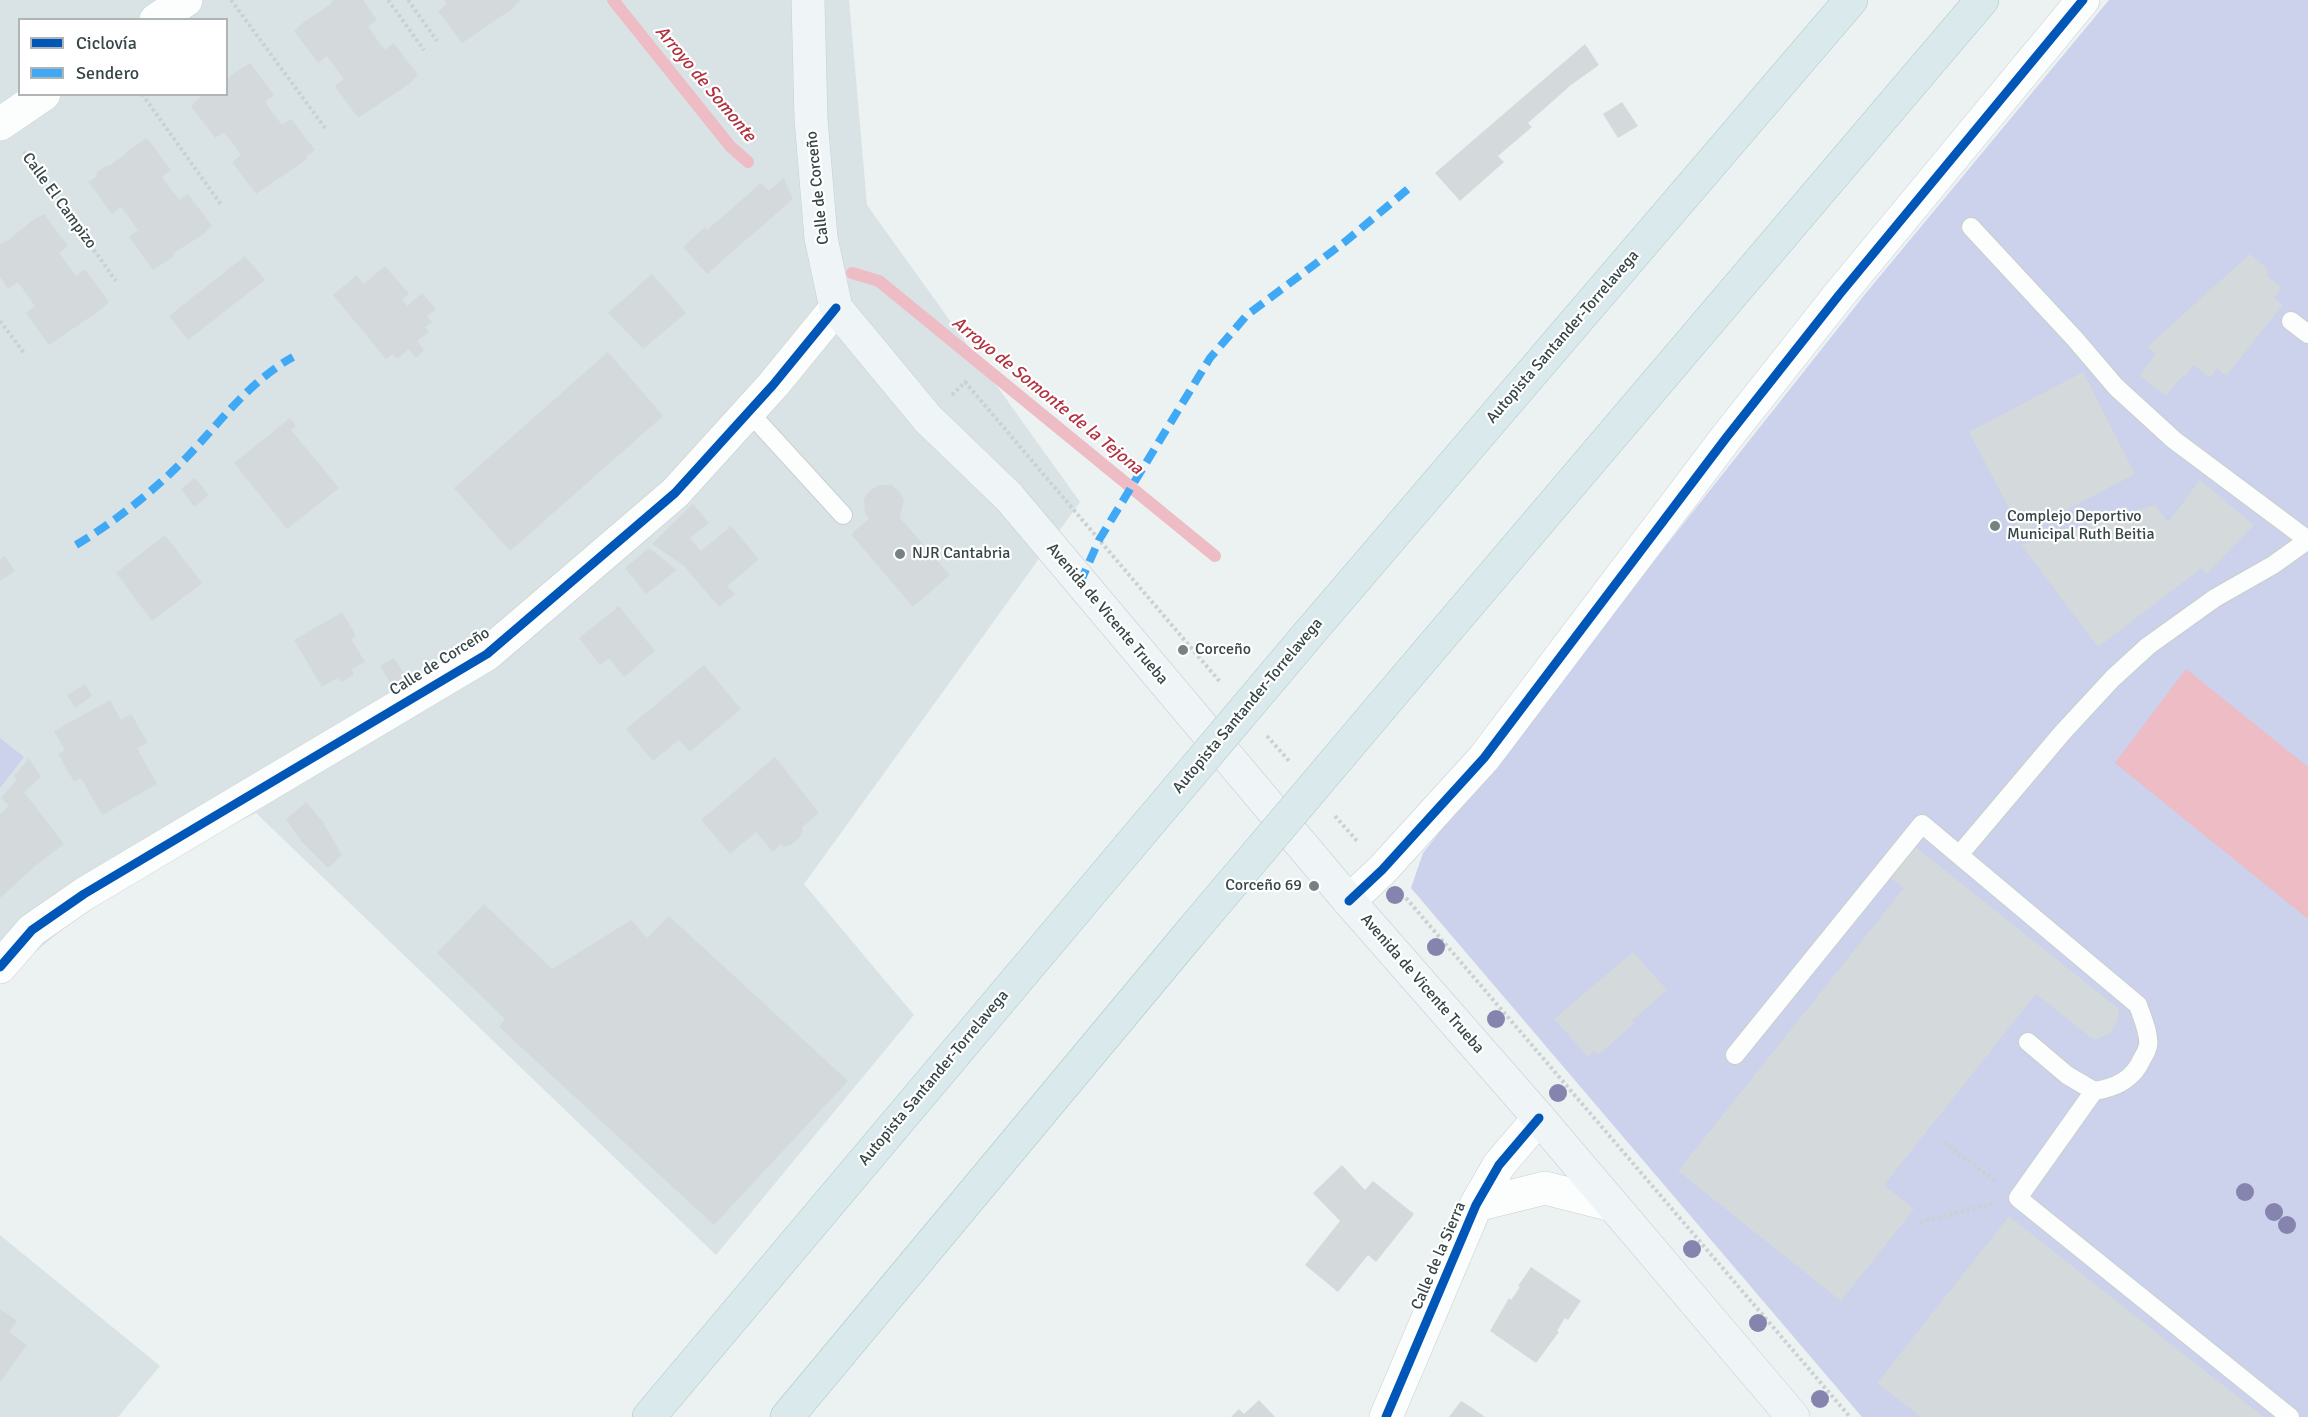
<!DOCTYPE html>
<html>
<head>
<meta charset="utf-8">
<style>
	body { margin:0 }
	#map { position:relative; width:2308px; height:1417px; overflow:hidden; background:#ecf1f1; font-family:Signika,sans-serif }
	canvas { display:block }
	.legend { position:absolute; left:18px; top:18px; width:210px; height:78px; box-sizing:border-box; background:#fff; border:2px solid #afb5b5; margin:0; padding:8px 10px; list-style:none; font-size:18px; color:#374647 }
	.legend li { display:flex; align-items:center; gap:12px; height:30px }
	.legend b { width:30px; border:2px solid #afb5b5 }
</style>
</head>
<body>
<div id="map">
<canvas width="2308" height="1417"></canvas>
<ul class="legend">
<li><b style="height:8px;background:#0057b8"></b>Ciclovía</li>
<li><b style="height:8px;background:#3fa9f5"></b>Sendero</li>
</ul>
</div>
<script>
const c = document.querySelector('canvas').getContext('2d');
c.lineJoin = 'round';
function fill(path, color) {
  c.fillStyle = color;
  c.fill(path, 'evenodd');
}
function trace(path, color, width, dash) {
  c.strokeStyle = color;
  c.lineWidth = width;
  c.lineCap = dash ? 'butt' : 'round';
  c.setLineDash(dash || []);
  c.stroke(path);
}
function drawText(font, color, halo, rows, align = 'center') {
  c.font = font + ' Signika,sans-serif';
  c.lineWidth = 4.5;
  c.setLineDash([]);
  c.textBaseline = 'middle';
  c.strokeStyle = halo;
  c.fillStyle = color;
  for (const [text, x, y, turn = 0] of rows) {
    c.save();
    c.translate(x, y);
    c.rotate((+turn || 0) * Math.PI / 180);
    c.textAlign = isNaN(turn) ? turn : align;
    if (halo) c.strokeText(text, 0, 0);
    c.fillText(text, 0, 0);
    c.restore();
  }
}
fill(new Path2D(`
	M0 0H849L867 205 1080 502 804 884 914 1015 716 1255 256 813 187 848 91 905 7 976 0 985ZM20 20H226V94H20Z
	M0 1235 160 1366 118 1417H0Z`), '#d9e3e5');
fill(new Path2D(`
	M2109 0H2308V1417H1862L1411 888 1423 853 1866 293Z
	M0 738 24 757 0 788Z`), '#ccd1ec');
fill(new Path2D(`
	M2186 669 2308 767V919L2115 763Z`), '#eebcc4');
trace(new Path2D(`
	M613 0 730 146 748 162
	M852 273 879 281 1215 556`), '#eebcc4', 12);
fill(new Path2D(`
	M333 0H363L377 20 368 26 376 38 385 50 394 43 418 75 409 84 358 118 335 86 344 79 336 68 327 56 318 63 294 31 304 22 331 4Z
	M444 0H520L512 9 462 43 438 11 447 4Z
	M1585 44 1599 65 1571 85 1528 123 1532 127 1498 156 1504 162 1460 201 1435 173Z
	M250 63 274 95 265 102 282 125 291 119 315 150 307 156 306 160 256 194 232 162 241 155 224 132 215 138 191 106 204 94H226V81L230 76Z
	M1622 102 1638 126 1618 138 1603 114Z
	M147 138 171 170 162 177 179 200 188 194 212 226 202 235 174 253 173 257 153 270 129 237 138 230 121 207 112 214 88 182 96 177 97 172 106 166 111 165 124 155 127 151Z
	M784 178 793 199 707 274 683 247 705 227 707 230 761 183 769 191Z
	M44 214 68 246 59 253 76 276 85 269 109 302 99 311 49 345 26 313 35 306 18 282 8 289 0 277V244L7 241 33 220Z
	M2250 254 2268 269 2267 276 2282 288 2274 298 2283 305 2226 376 2217 368 2210 378 2194 365 2185 377 2183 375 2166 396 2139 375 2156 354 2147 347Z
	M245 256 265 280 188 340 169 316Z
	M385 266 409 294 402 299 407 306 422 293 436 309 427 316 432 322 425 327 429 332 417 341 424 350 416 358 409 349 397 359 393 354 386 359 333 295 357 275 363 284Z
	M652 274 686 313 643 349 608 313Z
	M608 352 663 416 510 551 454 488Z
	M2083 372 2135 474 2022 533 1969 432Z
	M290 418 296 426 291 430 339 488 287 529 234 463Z
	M195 478 209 495 194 507 181 489Z
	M2200 480 2254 525 2207 574 2202 568 2098 647 2021 545 2155 505 2168 522Z
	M879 485H891L899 491 904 500 900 518 950 575 913 607 851 534 869 519 865 513 864 499 868 492Z
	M693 504 709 523 690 538 701 551 731 526 759 559 727 586 735 594 719 607 684 566 652 544Z
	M165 535 202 583 152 621 116 573Z
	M649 548 677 570 646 594 625 568Z
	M5 556 15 571 0 581V559Z
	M619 606 655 651 624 677 609 658 600 665 579 638Z
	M342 612 356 636 351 639 365 662 352 669 354 675 341 682 338 678 322 687 294 640Z
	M394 658 407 678 393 687 380 666Z
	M704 665 741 709 690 752 679 740 653 761 626 729Z
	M85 684 92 696 75 708 67 695Z
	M110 700 121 720 132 714 134 719 148 743 137 748 157 784 102 815 81 778 74 782 58 754 65 750 54 731Z
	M775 757 819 813 801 828 803 830 800 837 791 845 783 847 781 844 773 852 756 832 730 854 701 820Z
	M29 758 41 777 24 792 64 844 35 866 0 898V814L9 806 1 798 17 779 14 776Z
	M306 802 323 822 342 855 328 868 301 841 286 819Z
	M1912 844 2119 1009 2118 1020 2110 1033 2094 1040 2036 994 1884 1185 1914 1209 1841 1301 1678 1171 1904 888 1887 875Z
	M484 904 552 969 631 920 647 938 669 916 848 1081 714 1225 499 1027 505 1019 437 953Z
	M1633 952 1667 990 1632 1021 1635 1023 1598 1055 1595 1051 1588 1057 1554 1019Z
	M1342 1165 1365 1190 1373 1181 1414 1214 1376 1262 1368 1255 1338 1292 1305 1265 1340 1221 1313 1193Z
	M2009 1216 2186 1356 2264 1417H1921L1877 1383Z
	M1531 1267 1581 1301 1568 1320 1565 1318 1557 1331 1559 1332 1536 1363 1490 1331 1509 1298 1511 1300 1520 1287 1518 1286Z
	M0 1309 17 1321 9 1332 27 1345 0 1382Z
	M1259 1400 1275 1417H1231L1239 1409 1244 1414Z
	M1461 1401 1471 1407 1485 1417H1449Z`), '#d4dadb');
const lane = new Path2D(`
	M1971 227 2075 339 2116 387 2174 440 2308 540
	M2291 321 2308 334
	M749 412 843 515
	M1959 855 2063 732 2113 678 2148 646 2215 598 2273 565 2308 540
	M1735 1055 1922 824 2138 1005C2142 1017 2150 1034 2148 1046 2147 1050 2144 1056 2142 1059 2133 1080 2115 1088 2094 1091L2067 1075 2028 1042
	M2094 1091 2018 1198 2290 1417`);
const street = new Path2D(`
	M156 20 186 0
	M0 124 44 94
	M1349 901 1382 870 1484 758 1726 438 1839 295 2083 0
	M0 967 32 930 84 894 487 654 675 493 773 385 836 308
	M1476 1205 1545 1188 1612 1205
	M1386 1417 1476 1205 1499 1165 1539 1118`);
const secondary = new Path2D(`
	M808 0 811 119 821 238 836 308 928 419 1009 497 1349 901 1539 1118 1793 1417`);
const highway = new Path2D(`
	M1311 631 1851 0
	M1382 706 1982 0
	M649 1417 1128 848
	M787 1417 1191 932`);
trace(lane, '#c9cfcf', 20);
trace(street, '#c9cfcf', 34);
trace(secondary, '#c5d0d1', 34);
trace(highway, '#a8c6c8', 34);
trace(new Path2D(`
	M231 0 325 128
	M388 0 424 50
	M408 0 437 41
	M142 94 222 206
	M24 152 116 281
	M0 321 24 353
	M952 395 965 382 1221 683
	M1267 736 1290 762
	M1335 816 1358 842
	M1406 898 1850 1417
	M1944 1143 1996 1181
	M1920 1222 1992 1204`), '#cbd1d1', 4, [3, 3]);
trace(lane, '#fcfdfd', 18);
trace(street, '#fcfdfd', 33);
trace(secondary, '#eff5f6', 33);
trace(highway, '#dae9ec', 33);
const highwayBridge = new Path2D(`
	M1128 848 1311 631
	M1191 932 1382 706`);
trace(highwayBridge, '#a8c6c8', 34, []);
trace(highwayBridge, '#dae9ec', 33);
trace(new Path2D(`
	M76 545C116 521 155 490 187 457 221 421 250 381 293 357
	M1080 583 1099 540 1210 358 1247 315 1346 241 1408 189`), '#3fa9f5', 8, [15, 8]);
trace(new Path2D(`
	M1349 901 1382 870 1484 758 1726 438 1839 295 2083 0
	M0 967 32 930 84 894 487 654 675 493 773 385 836 308
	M1386 1417 1476 1205 1499 1165 1539 1118`), '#0057b8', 9);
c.fillStyle = '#8584af';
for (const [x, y] of [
	[1395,895],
	[1436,947],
	[1496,1019],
	[1558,1093],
	[2245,1192],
	[2274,1212],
	[2287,1225],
	[1692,1249],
	[1758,1323],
	[1820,1399]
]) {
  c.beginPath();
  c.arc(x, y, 9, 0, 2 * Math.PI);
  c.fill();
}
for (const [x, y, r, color] of [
	[1995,526,6,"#768282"],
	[900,554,6,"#768282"],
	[1183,650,6,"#768282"],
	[1314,886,6,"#768282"]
]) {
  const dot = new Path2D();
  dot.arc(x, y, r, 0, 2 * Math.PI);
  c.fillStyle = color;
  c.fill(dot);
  trace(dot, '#fff', 2);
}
drawText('16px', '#374647', '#fff', [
	["Calle de Corceño",818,188,-96],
	["Calle El Campizo",59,201,54],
	["Autopista Santander-Torrelavega",1563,337,-49],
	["Avenida de Vicente Trueba",1107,614,50],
	["Calle de Corceño",440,662,-32],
	["Autopista Santander-Torrelavega",1248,706,-50],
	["Avenida de Vicente Trueba",1422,984,49],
	["Autopista Santander-Torrelavega",934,1078,-50],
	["Calle de la Sierra",1439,1256,-67]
]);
drawText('16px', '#374647', '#fff', [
	["Complejo Deportivo",2007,517],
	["Municipal Ruth Beitia",2007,535],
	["NJR Cantabria",912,554],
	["Corceño",1195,650],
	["Corceño 69",1302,886,"right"]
], 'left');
drawText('italic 18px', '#b23240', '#fff', [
	["Arroyo de Somonte",705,84,50],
	["Arroyo de Somonte de la Tejona",1047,396,39]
]);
</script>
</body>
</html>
